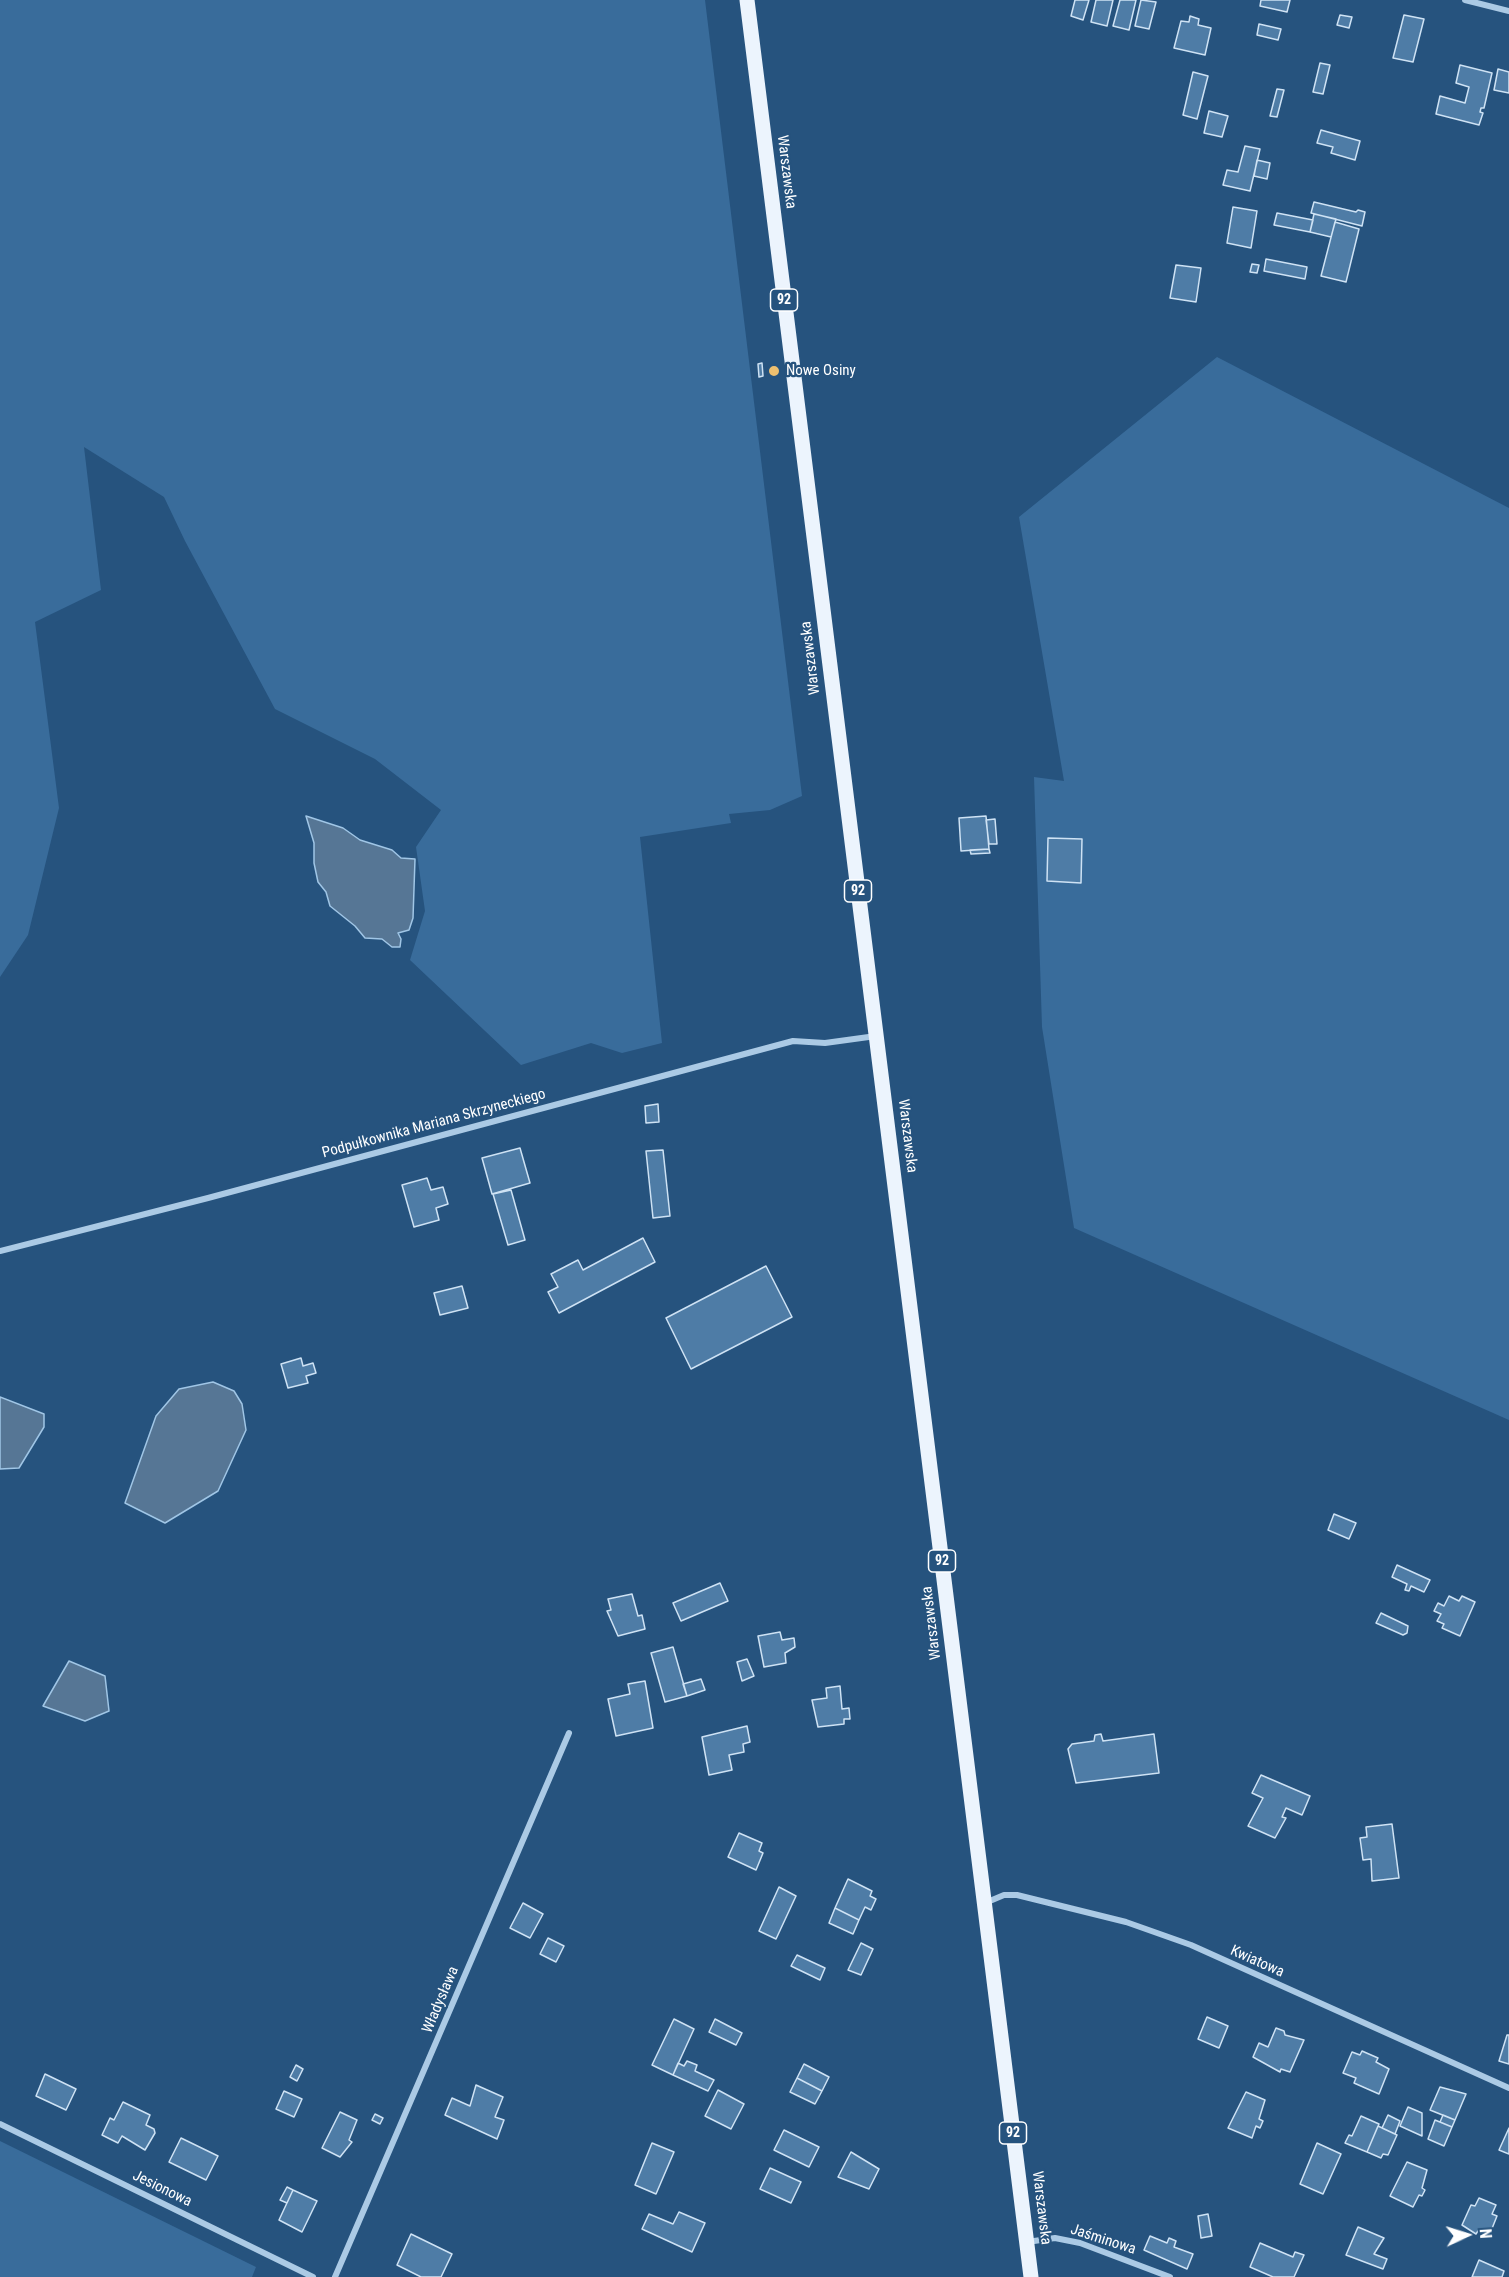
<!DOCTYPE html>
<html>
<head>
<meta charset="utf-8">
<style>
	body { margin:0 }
	#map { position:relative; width:1509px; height:2277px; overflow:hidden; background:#26537e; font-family:"Roboto Condensed",sans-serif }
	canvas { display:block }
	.north { position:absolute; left:1437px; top:2205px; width:60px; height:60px; -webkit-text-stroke:4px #26537e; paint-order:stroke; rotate:86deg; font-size:16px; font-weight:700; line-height:24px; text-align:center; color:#fff }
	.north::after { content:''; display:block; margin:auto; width:21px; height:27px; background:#fff; clip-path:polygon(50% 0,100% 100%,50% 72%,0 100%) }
</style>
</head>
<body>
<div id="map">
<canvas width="1509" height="2277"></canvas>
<div class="north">N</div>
</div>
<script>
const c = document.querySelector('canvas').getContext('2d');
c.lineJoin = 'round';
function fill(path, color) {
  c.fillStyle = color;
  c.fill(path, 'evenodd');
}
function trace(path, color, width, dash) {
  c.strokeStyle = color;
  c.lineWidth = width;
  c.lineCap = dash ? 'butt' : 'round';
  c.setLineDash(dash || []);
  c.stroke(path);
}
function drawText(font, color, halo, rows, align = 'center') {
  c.font = font + ' "Roboto Condensed",sans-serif';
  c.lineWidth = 4.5;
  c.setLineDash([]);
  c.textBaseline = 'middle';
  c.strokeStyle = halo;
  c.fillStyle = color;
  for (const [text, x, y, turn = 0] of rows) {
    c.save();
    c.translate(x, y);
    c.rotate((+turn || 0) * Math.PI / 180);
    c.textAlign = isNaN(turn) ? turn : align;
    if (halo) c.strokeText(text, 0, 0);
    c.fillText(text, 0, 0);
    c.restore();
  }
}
fill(new Path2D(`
	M0 0H705L802 796 770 810 729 814 731 823 640 837 662 1043 622 1053 591 1043 521 1065 410 960 425 911 416 847 441 810 375 759 275 709 185 541 164 497 84 447 101 590 35 622 59 808 28 935 0 977Z
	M1217 357 1509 508V1420L1074 1228 1042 1027 1034 777 1064 781 1019 517Z
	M0 2141 256 2267 252 2277H0Z`), '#396c9b');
const water = new Path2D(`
	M306 816 343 828 360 840 392 850 401 858 415 859 413 918 409 930 398 933 401 939 400 947H392L382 939 365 938 355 926 330 906 326 892 318 882 314 863V843Z
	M213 1382 234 1391 242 1404 246 1430 218 1491 165 1523 125 1503 156 1416 179 1389Z
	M0 1397 44 1414V1427L19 1468 0 1469Z
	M69 1661 105 1676 109 1711 85 1721 43 1706Z`);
fill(water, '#567695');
trace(water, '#a0c6e6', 1.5);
const building = new Path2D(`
	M1075 0H1089L1083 20 1071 16Z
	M1096 0H1113L1107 26 1091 22Z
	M1120 0H1136L1129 30 1113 26Z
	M1141 0 1156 2 1149 29 1135 26Z
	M1261 0H1290L1287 12 1260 6Z
	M1340 15 1352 17 1349 28 1337 25Z
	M1404 15 1424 19 1413 62 1393 58Z
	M1190 16 1199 19 1198 25 1211 28 1205 55 1174 48 1181 21 1189 22Z
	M1259 24 1281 29 1278 40 1257 35Z
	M1320 63 1330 65 1323 94 1313 92Z
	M1460 65 1492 73 1484 108H1481L1480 112 1483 113 1479 125 1436 114 1440 96 1465 103 1469 87 1456 83Z
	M1498 69 1509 72V93L1494 90Z
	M1193 72 1208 76 1197 119 1183 115Z
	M1277 89 1284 90 1277 117 1270 116Z
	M1209 111 1228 116 1222 137 1204 133Z
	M1321 130 1360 141 1355 160 1331 153 1333 147 1317 143Z
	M1245 146 1260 149 1250 191 1223 185 1227 170 1238 172Z
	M1257 160 1270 163 1267 179 1254 176Z
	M1314 202 1356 212 1358 210 1365 212 1362 226 1311 213Z
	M1233 207 1257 211 1251 248 1227 243Z
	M1277 213 1313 220 1310 232 1274 225Z
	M1314 214 1336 219 1331 237 1310 232Z
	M1335 222 1359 229 1346 282 1321 276Z
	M1266 259 1307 267 1305 279 1264 271Z
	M1252 264 1259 265 1257 273 1250 272Z
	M1176 265 1201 268 1196 302 1170 298Z
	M762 363 763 376 759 377 758 364Z
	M986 816 989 849 961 851 959 818Z
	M995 819 997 844H989L986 820Z
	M1048 838 1082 839 1081 883 1047 881Z
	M989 849 990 853 971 854 970 850Z
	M658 1104 659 1122 646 1123 645 1106Z
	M520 1148 530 1183 492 1194 482 1158Z
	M663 1150 670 1216 653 1218 646 1151Z
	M427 1178 431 1190 443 1187 448 1204 436 1208 439 1220 414 1227 402 1185Z
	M511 1190 525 1240 508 1245 493 1194Z
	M643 1238 655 1262 559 1313 548 1292 558 1287 551 1274 578 1260 583 1270Z
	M766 1266 792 1317 691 1369 666 1318Z
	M462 1286 468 1308 440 1315 434 1293Z
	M301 1358 303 1366 313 1363 316 1373 306 1376 308 1383 288 1388 281 1364Z
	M1334 1514 1356 1523 1349 1539 1328 1530Z
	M1397 1565 1430 1580 1424 1592 1411 1586 1409 1591 1405 1590 1407 1584 1392 1577Z
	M720 1583 728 1601 681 1621 673 1603Z
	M632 1594 638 1616 642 1615 645 1629 618 1636 607 1611 611 1610 608 1599Z
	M1449 1596 1459 1601 1462 1596 1475 1602 1460 1636 1442 1628 1444 1624 1437 1621 1441 1614 1434 1611 1438 1603 1444 1606Z
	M1381 1613 1408 1626 1407 1633 1403 1635 1376 1623Z
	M780 1632 782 1640 794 1638 795 1647 785 1653 786 1663 764 1667 758 1636Z
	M673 1647 687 1696 665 1702 651 1653Z
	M747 1659 754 1676 742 1681 737 1662Z
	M701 1679 705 1690 687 1696 683 1684Z
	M645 1681 653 1728 616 1736 608 1699 630 1694 628 1684Z
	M840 1686 842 1709 849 1708 850 1719H844V1724L818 1727 812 1700 827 1698 826 1688Z
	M747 1726 750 1742 743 1744 744 1752 729 1755 732 1770 709 1775 702 1737Z
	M1101 1734 1103 1741 1154 1734 1159 1773 1076 1783 1068 1749 1072 1744 1094 1741 1095 1735Z
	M1261 1775 1310 1796 1302 1815 1286 1808 1282 1817 1286 1818 1275 1838 1248 1826 1263 1798 1252 1793Z
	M1392 1824 1399 1878 1372 1881 1371 1859 1363 1860 1360 1838 1367 1837 1366 1827Z
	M739 1833 762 1843 759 1851 763 1853 756 1870 728 1857Z
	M848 1879 872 1891 870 1896 876 1899 871 1910 865 1907 859 1920 835 1908Z
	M779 1887 796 1896 776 1939 759 1931Z
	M523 1903 543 1914 530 1938 510 1928Z
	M835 1908 859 1920 853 1934 829 1923Z
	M548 1938 564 1946 556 1962 540 1954Z
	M861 1943 873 1949 861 1975 848 1970Z
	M797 1955 825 1968 820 1980 791 1966Z
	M1207 2017 1228 2026 1219 2048 1198 2039Z
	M674 2019 694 2029 673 2075 652 2065Z
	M715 2019 742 2033 736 2045 709 2032Z
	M1276 2028 1284 2031 1285 2035 1304 2040 1290 2072 1281 2069 1280 2072 1253 2057 1259 2043 1268 2047Z
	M1507 2035H1509V2064L1499 2061Z
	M1362 2051 1378 2058 1376 2062 1389 2069 1379 2094 1354 2083 1356 2078 1343 2073 1352 2052 1360 2055Z
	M687 2061 697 2065 695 2071 714 2080 708 2091 673 2075 678 2063 684 2066Z
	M804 2064 829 2077 822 2091 797 2078Z
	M296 2065 303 2069 297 2081 290 2077Z
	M45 2074 76 2089 66 2110 36 2096Z
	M797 2078 822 2091 815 2104 790 2092Z
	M476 2085 503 2097 495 2117 504 2120 497 2139 445 2115 452 2098 470 2106Z
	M1440 2087 1466 2094 1455 2120 1430 2110Z
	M718 2090 744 2104 731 2129 705 2116Z
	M284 2091 302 2099 294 2117 276 2109Z
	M1246 2092 1265 2100 1259 2119 1263 2121 1260 2128 1256 2126 1252 2138 1228 2128Z
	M123 2102 150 2115 146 2125 154 2129 155 2133 145 2150 122 2136 118 2143 102 2135 110 2118 114 2120Z
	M1408 2107 1422 2113V2136L1400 2126Z
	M340 2112 357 2120 349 2140 352 2142 340 2157 322 2148Z
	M375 2114 383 2118 380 2124 372 2120Z
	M1388 2115 1400 2121 1395 2134 1382 2128Z
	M1443 2115 1455 2120 1452 2127 1440 2122Z
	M1361 2116 1379 2124 1367 2152 1345 2143 1349 2135 1352 2136Z
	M1435 2120 1452 2127 1444 2146 1428 2139Z
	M1378 2126 1397 2135 1388 2155 1383 2154 1381 2158 1367 2152Z
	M1509 2128V2154L1499 2150Z
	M784 2130 819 2147 809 2167 774 2150Z
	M181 2138 218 2156 206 2180 169 2162Z
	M652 2143 674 2152 656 2194 635 2185Z
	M1317 2143 1341 2154 1323 2194 1300 2184Z
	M851 2152 879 2169 869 2189 838 2177Z
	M1407 2162 1427 2170 1422 2188 1425 2190 1422 2196 1419 2195 1413 2207 1390 2196Z
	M770 2168 801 2182 791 2203 760 2189Z
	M287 2187 293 2190 287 2203 280 2200Z
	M293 2190 317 2201 302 2232 279 2220Z
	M1479 2198 1496 2205 1492 2214 1497 2216 1489 2236 1478 2231 1476 2234 1462 2225 1471 2205 1475 2206Z
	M679 2212 705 2223 692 2252 642 2229 649 2214 673 2224Z
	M1208 2214 1212 2236 1201 2238 1198 2216Z
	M1358 2227 1384 2238 1374 2254 1387 2259 1383 2269 1346 2255Z
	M411 2234 452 2254 441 2277H421L397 2265Z
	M1150 2236 1167 2243 1169 2238 1176 2241 1174 2247 1193 2254 1187 2269 1144 2250Z
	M1260 2243 1293 2257 1295 2252 1304 2255 1294 2277H1273L1250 2267Z
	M1479 2260 1504 2271 1502 2277H1472Z`);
fill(building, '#4e7ca6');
trace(building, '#cee2f4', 1.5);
trace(new Path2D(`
	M1465 0 1509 11
	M0 1251 208 1198 793 1041 825 1043 876 1036
	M985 1903 1004 1895H1017L1126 1922 1191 1945 1509 2088
	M0 2124 313 2277
	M1027 2242 1055 2238 1080 2243 1170 2277
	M335 2277 569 1733`), '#abcae5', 6);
trace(new Path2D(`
	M747 0 1031 2277`), '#ecf4fd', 15);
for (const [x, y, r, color] of [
	[774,371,6,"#eec070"]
]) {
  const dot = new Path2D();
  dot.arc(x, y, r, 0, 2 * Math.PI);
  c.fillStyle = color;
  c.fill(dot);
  trace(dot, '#26537e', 2);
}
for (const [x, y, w] of [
	[784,300,27],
	[858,891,27],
	[942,1561,27],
	[1013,2133,27]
]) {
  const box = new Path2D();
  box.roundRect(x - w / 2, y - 11, w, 22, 4.5);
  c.fillStyle = '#26537e';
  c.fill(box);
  trace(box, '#fff', 1.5);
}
drawText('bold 14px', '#fff', null, [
	["92",784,300],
	["92",858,891],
	["92",942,1561],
	["92",1013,2133]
]);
drawText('15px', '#fff', '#26537e', [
	["Warszawska",786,172,83],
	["Warszawska",811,658,-97],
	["Podpułkownika Mariana Skrzyneckiego",434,1124,-15],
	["Warszawska",907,1136,83],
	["Warszawska",932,1623,-97],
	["Kwiatowa",1257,1962,24],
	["Władysława",441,2000,-67],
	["Jesionowa",162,2189,26],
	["Warszawska",1041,2208,83],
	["Jaśminowa",1103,2240,18]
]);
drawText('15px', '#fff', '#26537e', [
	["Nowe Osiny",786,371]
], 'left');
</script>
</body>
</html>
